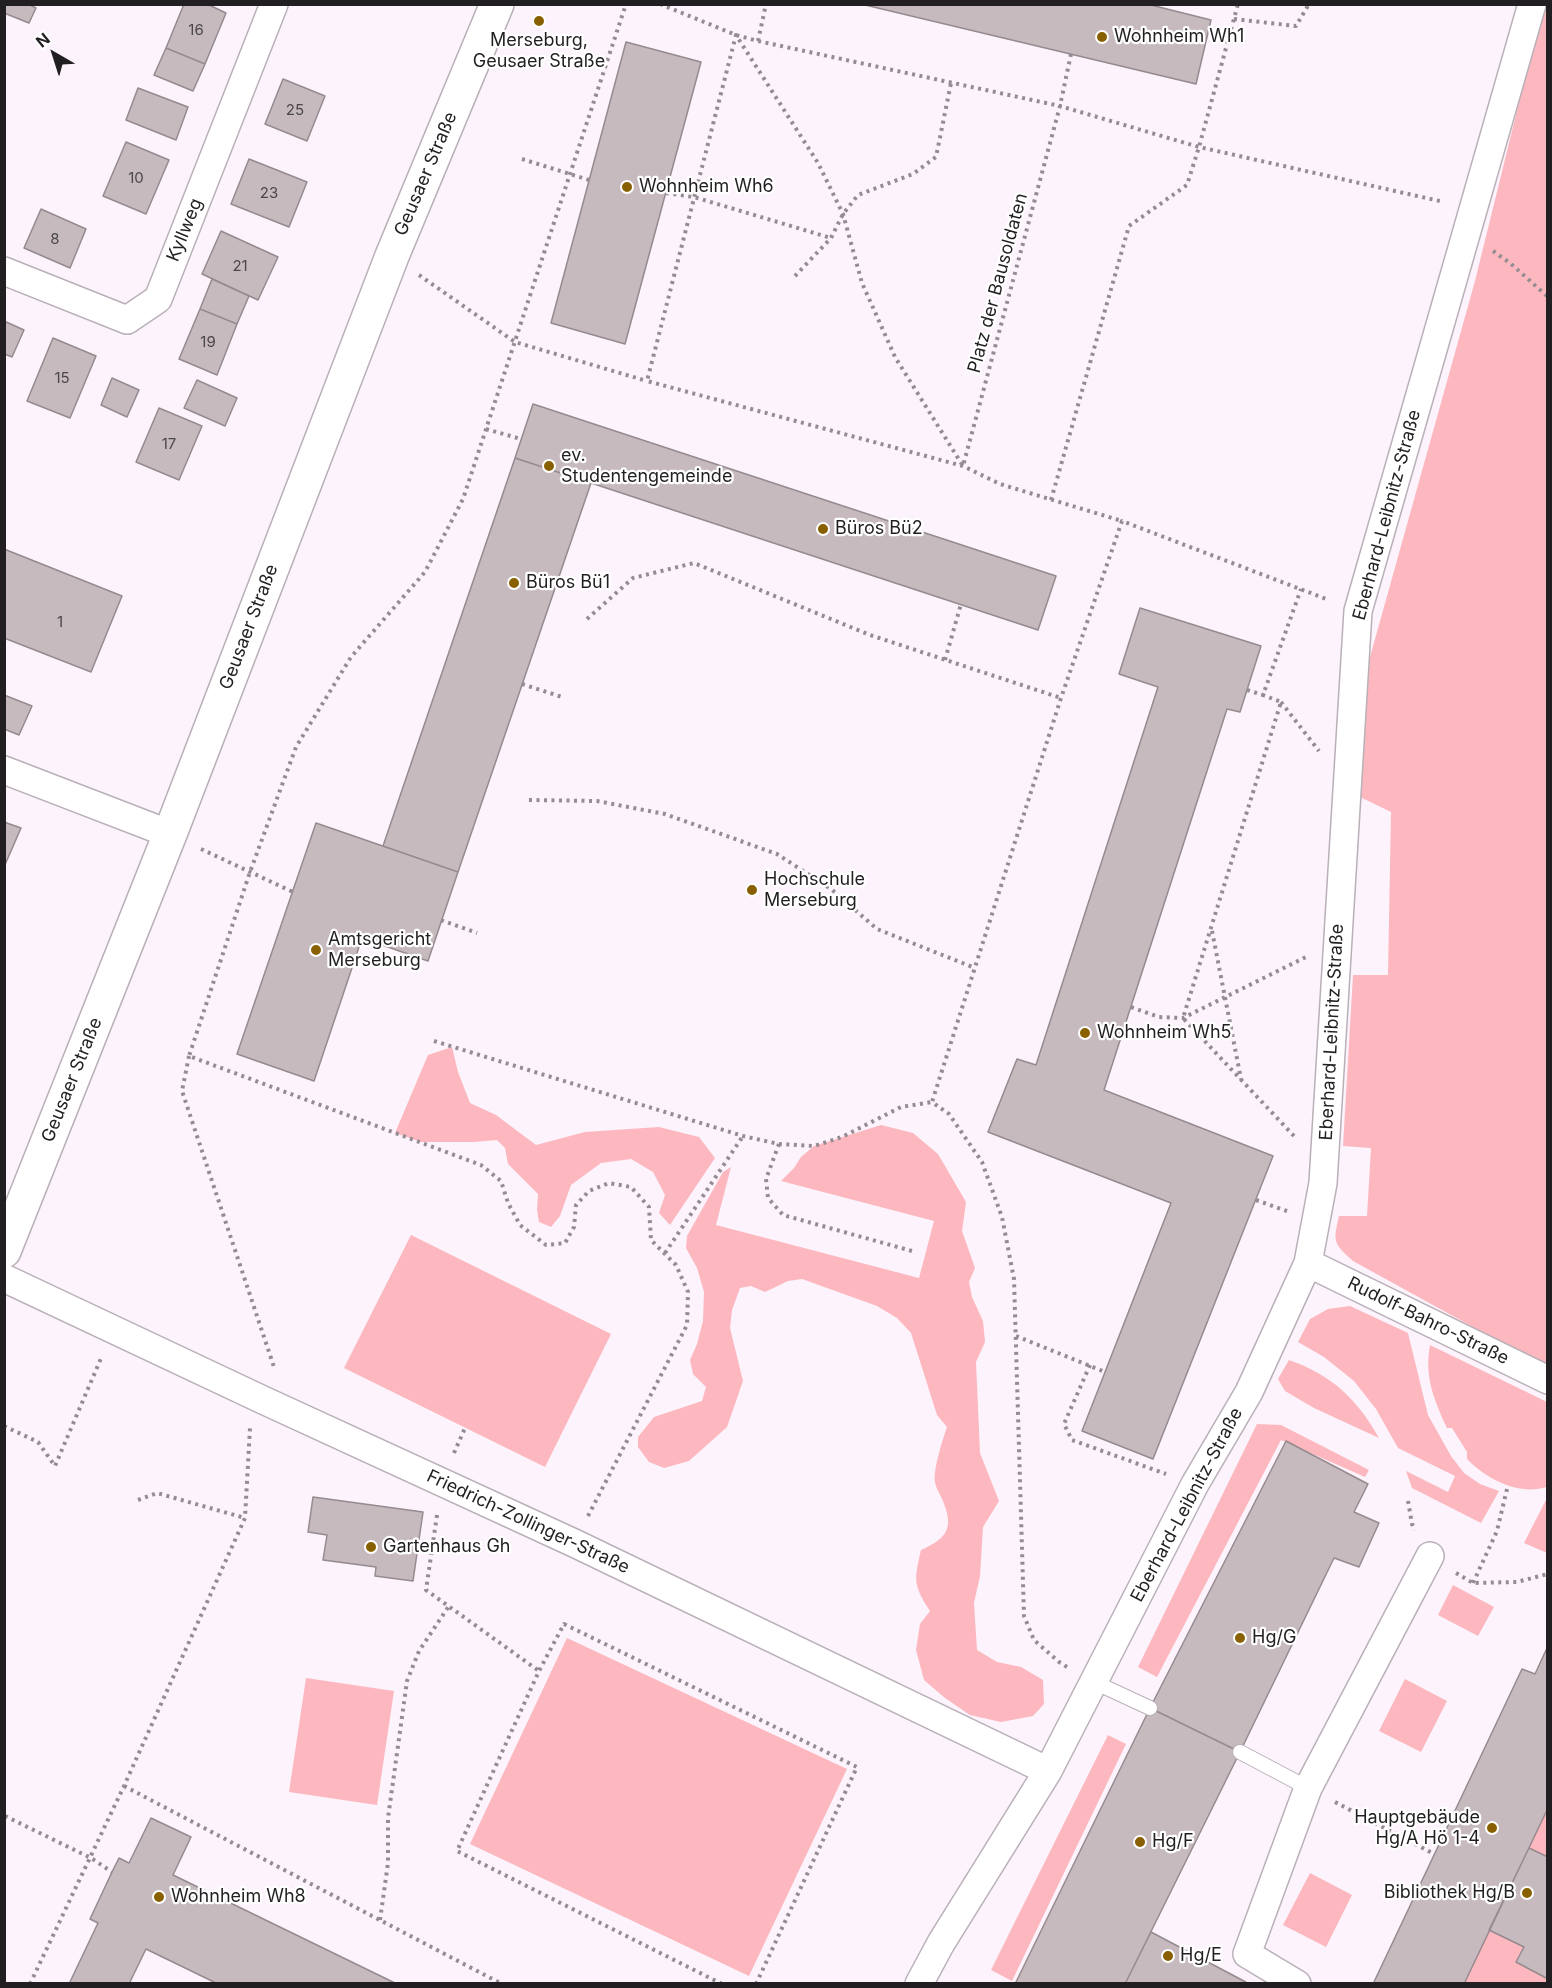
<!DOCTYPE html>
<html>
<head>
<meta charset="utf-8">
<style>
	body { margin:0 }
	#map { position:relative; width:1552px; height:1988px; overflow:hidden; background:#fdf3fc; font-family:Inter,sans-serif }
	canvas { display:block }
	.frame { position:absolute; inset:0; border:6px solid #221f22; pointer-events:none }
	.north { position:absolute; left:24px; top:24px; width:60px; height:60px; -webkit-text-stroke:4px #fff; paint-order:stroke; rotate:321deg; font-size:16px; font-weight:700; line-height:24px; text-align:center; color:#221f22 }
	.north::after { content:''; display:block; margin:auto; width:21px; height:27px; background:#221f22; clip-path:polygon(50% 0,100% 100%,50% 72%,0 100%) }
</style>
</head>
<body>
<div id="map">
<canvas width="1552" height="1988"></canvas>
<div class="frame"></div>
<div class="north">N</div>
</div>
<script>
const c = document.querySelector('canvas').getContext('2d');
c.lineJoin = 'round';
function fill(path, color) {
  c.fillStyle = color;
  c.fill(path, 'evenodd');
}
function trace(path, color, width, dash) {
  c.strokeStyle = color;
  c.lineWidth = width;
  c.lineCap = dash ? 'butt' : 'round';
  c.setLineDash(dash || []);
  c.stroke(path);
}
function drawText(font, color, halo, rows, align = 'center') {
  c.font = font + ' Inter,sans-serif';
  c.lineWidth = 4.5;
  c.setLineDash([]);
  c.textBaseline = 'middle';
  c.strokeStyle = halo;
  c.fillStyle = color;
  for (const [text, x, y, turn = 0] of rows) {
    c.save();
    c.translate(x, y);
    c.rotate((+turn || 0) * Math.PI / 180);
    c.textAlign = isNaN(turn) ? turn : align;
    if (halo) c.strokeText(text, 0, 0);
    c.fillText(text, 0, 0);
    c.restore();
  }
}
fill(new Path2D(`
	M1543 5H1547V1364L1491 1337 1353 1261C1333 1243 1333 1242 1339 1216H1367L1371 1148 1343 1146 1353 975H1388L1391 812 1358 796 1370 657 1475 281Z
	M452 1047 458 1072 470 1103 496 1115 536 1145 585 1132 659 1127 699 1137 715 1158 670 1225 659 1213 665 1195 653 1172 631 1159 601 1163 571 1185 560 1216 551 1227 539 1222 537 1210 538 1194 508 1164 505 1148 497 1140 474 1142H421L395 1133 428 1055Z
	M881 1125 913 1133 938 1154 966 1202 962 1231 975 1268 969 1282 972 1297 983 1321 985 1342 976 1362 980 1453 999 1501 983 1527 980 1576 974 1603 977 1650 997 1662 1021 1667 1043 1680 1044 1704 1033 1716 1001 1722 970 1715 945 1698 924 1680 916 1650 920 1624 930 1611C913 1585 914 1580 921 1550 943 1540 955 1531 944 1504 942 1497 936 1489 935 1482 933 1469 943 1439 947 1427L937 1415 911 1333 897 1318 877 1306 802 1279 788 1281 765 1292 751 1286 740 1288 732 1310 730 1328 743 1381 727 1427 689 1461 664 1468 649 1462 638 1447V1437L654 1417 702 1401 706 1387 693 1374 690 1360 697 1344 703 1321 704 1292 697 1268 686 1248 687 1236 723 1172 731 1167 716 1225 919 1278 934 1221 781 1181 794 1168 801 1157 814 1146Z
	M411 1235 611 1334 545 1467 344 1368Z
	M1350 1306 1408 1333 1428 1415 1451 1456 1464 1473 1480 1484 1499 1491 1481 1523 1412 1488 1406 1471 1448 1492 1455 1476 1398 1448 1376 1409 1354 1381 1324 1357 1298 1342 1310 1319 1328 1309Z
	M1430 1345 1547 1402V1487C1519 1496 1486 1479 1467 1459V1452L1452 1428H1447C1434 1400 1424 1376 1430 1345Z
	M1289 1360C1332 1375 1357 1399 1379 1438L1314 1408 1285 1391 1278 1379Z
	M1257 1424 1281 1425 1369 1470 1365 1477 1281 1440 1157 1677 1138 1667Z
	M1547 1498 1548 1553H1547L1524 1543Z
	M1453 1585 1494 1607 1478 1636 1438 1615Z
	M567 1638 847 1769 749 1976 470 1844Z
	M306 1678 394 1691 377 1805 289 1792Z
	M1405 1679 1447 1701 1421 1752 1379 1731Z
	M1108 1735 1126 1744 1012 1981 991 1970Z
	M1547 1808V1857L1529 1848Z
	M1310 1873 1352 1895 1326 1947 1283 1925Z
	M1489 1930 1524 1947 1516 1962 1547 1979V1983L1464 1984Z`), '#fcb8be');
const building = new Path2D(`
	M4 4H28L36 8 29 23 4 13Z
	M184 4H207L226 13 205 64 166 48Z
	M861 4H1147L1211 20 1196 84Z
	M626 42 701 62 625 344 551 323Z
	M166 48 205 64 193 91 154 75Z
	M283 79 325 96 307 141 265 124Z
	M138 88 188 107 176 140 126 120Z
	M126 142 169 160 146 214 103 196Z
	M249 159 307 182 289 227 231 204Z
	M41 209 86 229 70 268 24 248Z
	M221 231 278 257 258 300 202 274Z
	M212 279 249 296 237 324 200 309Z
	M200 309 237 324 217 375 179 359Z
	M4 321 24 330 12 357 4 354Z
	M53 338 96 356 70 418 27 401Z
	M112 378 139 390 127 417 101 405Z
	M197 380 237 398 225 426 184 408Z
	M533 404 1056 576 1038 630 515 458Z
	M159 408 202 426 179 480 136 462Z
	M515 458 591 483 458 872 383 846Z
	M4 549 122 596 91 672 4 638Z
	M1140 608 1261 646 1240 712 1227 709 1104 1090 1273 1156 1153 1459 1082 1431 1171 1203 988 1132 1017 1059 1036 1065 1158 687 1119 674Z
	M4 695 32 706 19 735 4 729Z
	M4 822 21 828 4 867Z
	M316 823 458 872 428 961 362 938 314 1081 237 1054Z
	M1286 1441 1368 1484 1354 1512 1379 1523 1359 1567 1334 1558 1240 1752 1150 1708Z
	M313 1497 423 1512 413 1581 375 1576 376 1567 323 1560 327 1535 308 1532Z
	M1547 1648 1548 1808 1464 1984H1373L1522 1669 1535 1674Z
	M1150 1708 1240 1752 1125 1984H1015Z
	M151 1818 191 1837 173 1875 397 1984H218L146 1949 129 1984H69L98 1923 90 1919 112 1872 119 1858 129 1863Z
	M1529 1848 1548 1857V1979L1516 1962 1524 1947 1489 1930Z
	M1151 1932 1242 1980 1249 1984H1125Z`);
fill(building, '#c6babf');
trace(building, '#958a8e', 1.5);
const lane = new Path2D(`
	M1094 1682 1150 1708
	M1240 1752 1308 1788`);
const street = new Path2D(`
	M4 271 127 320 158 299 274 4
	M4 770 170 834
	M1308 1263 1548 1380
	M4 1278 263 1400 574 1543 1048 1771
	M919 1984 941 1943 1048 1771 1195 1484 1249 1392 1308 1263 1323 1183 1358 611 1532 4
	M1297 1984 1247 1954 1308 1788 1430 1556`);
const secondary = new Path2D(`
	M4 1251 170 834 392 256 497 4`);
trace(lane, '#b9b0b8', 16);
trace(street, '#b9b0b8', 30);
trace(secondary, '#b9b0b8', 36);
trace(new Path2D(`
	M660 4 736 35 758 41 1060 106 1199 147 1444 202
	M1234 19 1296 26 1309 4
	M758 41 766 4
	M1071 54 1060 106 963 466 895 357 862 283 843 214 818 163 736 35 647 381 963 466 1000 484 1122 521
	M522 159 589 180
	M666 193 694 197 831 238
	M1493 251 1510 263 1548 297
	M419 275 515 342 647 381
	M795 276 831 238 843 214 858 195 913 174 936 157 951 83
	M486 429 521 439
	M1051 500 1129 226 1187 185 1199 147 1238 4
	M587 619 633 578 694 563 870 635 1061 698
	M945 660 961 604
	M522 684 562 697
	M1247 690 1263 695
	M1281 702 1319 751
	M529 800 597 801 665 814 777 854 831 889 877 929 975 968
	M201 849 293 892
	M441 920 477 933
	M1212 931 1241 1079
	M1131 1007 1159 1017 1183 1018 1306 957
	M434 1041 743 1136 779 1144 814 1146 842 1137 901 1107 932 1102
	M189 1056 182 1091 275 1370
	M1294 1136 1183 1018 1281 702 1263 695 1301 589
	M779 1144 766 1179 768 1198 783 1215 912 1251
	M1256 1200 1287 1211
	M665 1253 743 1136
	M1016 1336 1105 1372
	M1090 1365 1064 1424 1072 1440 1166 1474
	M4 1426 38 1442 55 1466 102 1356
	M454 1453 465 1428
	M138 1500 157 1493 245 1518
	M1408 1501 1412 1524 1415 1530
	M437 1515 426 1590 539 1671
	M588 1516 687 1325 688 1292 676 1265 651 1240 649 1207 631 1187 609 1183 589 1191 576 1205 574 1227 565 1243 546 1245 520 1225 508 1203 501 1181 481 1165 189 1056 250 872 296 747 351 657 425 572 463 499 626 4
	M1456 1573 1473 1583 1517 1582 1548 1574
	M1473 1583 1497 1531 1507 1489
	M1067 1667 1059 1662 1034 1640 1024 1616 1014 1279 1002 1217 982 1162 949 1114 932 1102 1061 698 1122 521 1329 600
	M124 1786 502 1984
	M1335 1802 1434 1854
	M5 1816 91 1858 112 1872
	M380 1920 388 1863V1818L407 1681 419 1651 449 1606
	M30 1984 124 1786 245 1518 250 1428
	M722 1984 457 1851 539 1671 564 1624 857 1767 756 1984`), '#938d93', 4, [3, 4.5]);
trace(lane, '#fff', 14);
trace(street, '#fff', 27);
trace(secondary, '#fff', 33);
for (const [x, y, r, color] of [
	[539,21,6,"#896000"],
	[1102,37,6,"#896000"],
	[627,187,6,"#896000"],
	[549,466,6,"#896000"],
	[823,529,6,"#896000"],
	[514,583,6,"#896000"],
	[752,890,6,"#896000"],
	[316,950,6,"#896000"],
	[1085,1033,6,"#896000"],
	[371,1547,6,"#896000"],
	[1240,1638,6,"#896000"],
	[1492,1828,6,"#896000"],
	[1140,1842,6,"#896000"],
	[1527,1893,6,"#896000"],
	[159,1897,6,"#896000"],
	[1168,1956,6,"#896000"]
]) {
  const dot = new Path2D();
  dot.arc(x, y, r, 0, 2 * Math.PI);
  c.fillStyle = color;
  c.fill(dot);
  trace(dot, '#fff', 2);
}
drawText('15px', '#4b4649', null, [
	["16",196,30],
	["25",295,110],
	["10",136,178],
	["23",269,193],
	["8",55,239],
	["21",240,266],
	["19",208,342],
	["15",62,378],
	["17",169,444],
	["1",60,622]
]);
drawText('18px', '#221f22', '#fff', [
	["Wohnheim Wh1",1114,37],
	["Merseburg,",539,41,"center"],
	["Geusaer Straße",539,62,"center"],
	["Wohnheim Wh6",639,187],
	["ev.",561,456],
	["Studentengemeinde",561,477],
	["Büros Bü2",835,529],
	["Büros Bü1",526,583],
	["Hochschule",764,880],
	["Merseburg",764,901],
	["Amtsgericht",328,940],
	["Merseburg",328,961],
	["Wohnheim Wh5",1097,1033],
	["Gartenhaus Gh",383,1547],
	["Hg/G",1252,1638],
	["Hauptgebäude",1480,1818,"right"],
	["Hg/A Hö 1-4",1480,1839,"right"],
	["Hg/F",1152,1842],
	["Bibliothek Hg/B",1515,1893,"right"],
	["Wohnheim Wh8",171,1897],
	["Hg/E",1180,1956]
], 'left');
drawText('18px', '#221f22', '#fff', [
	["Geusaer Straße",426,174,-67],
	["Kyllweg",185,230,-68],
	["Platz der Bausoldaten",998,283,-75],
	["Eberhard-Leibnitz-Straße",1387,515,-75],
	["Geusaer Straße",249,627,-69],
	["Eberhard-Leibnitz-Straße",1332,1032,-87],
	["Geusaer Straße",72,1080,-68],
	["Rudolf-Bahro-Straße",1428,1321,26],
	["Eberhard-Leibnitz-Straße",1187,1505,-62],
	["Friedrich-Zollinger-Straße",528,1522,25]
]);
</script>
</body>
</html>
